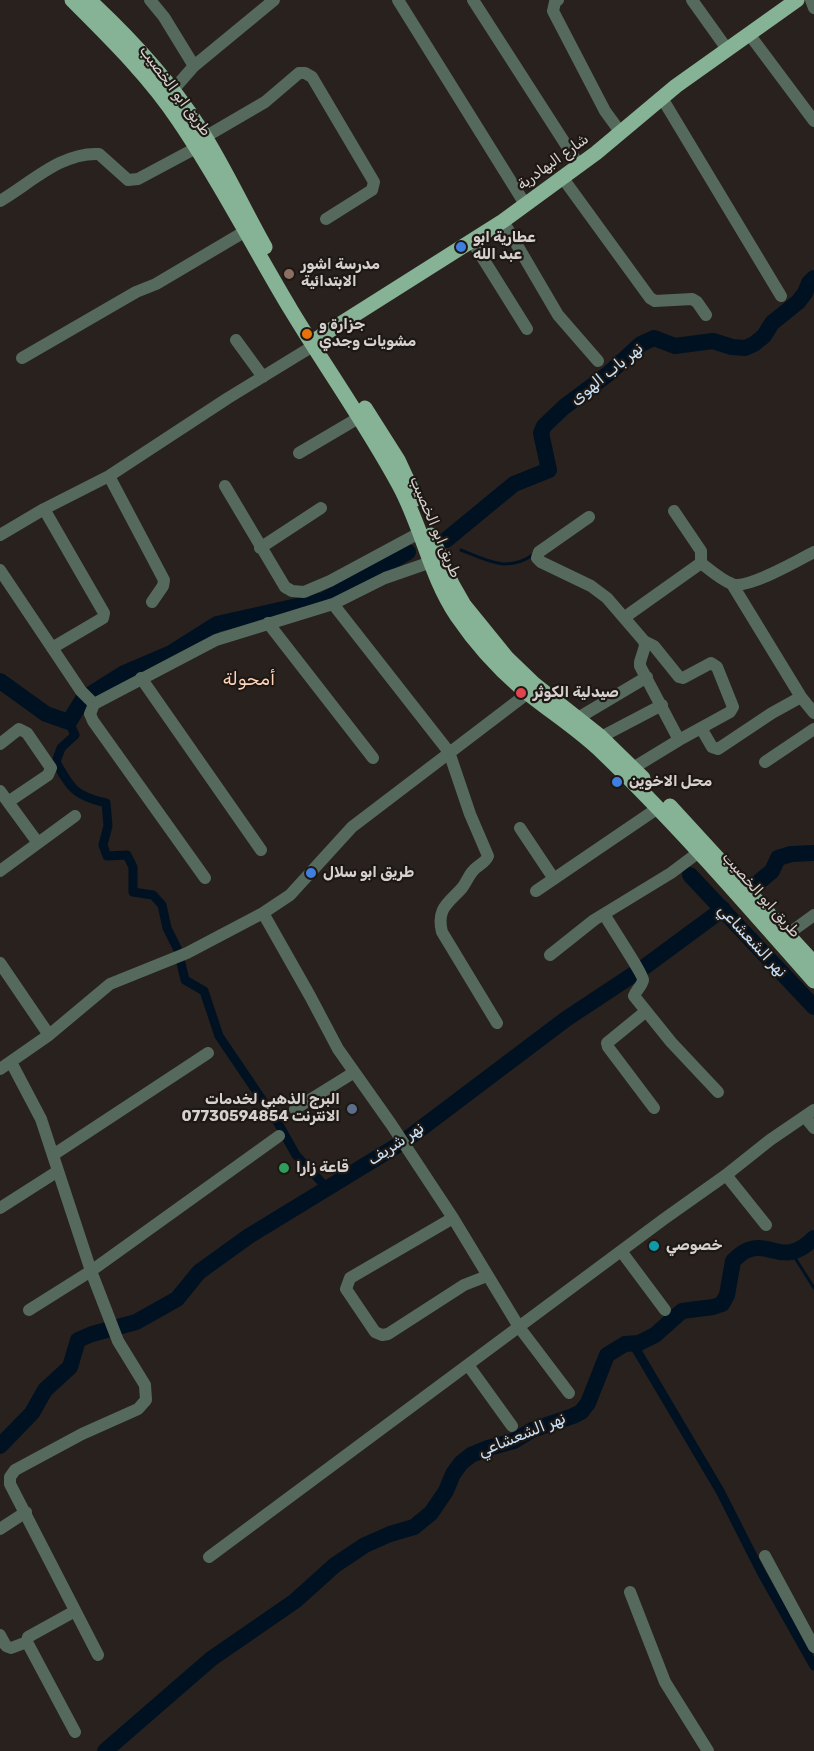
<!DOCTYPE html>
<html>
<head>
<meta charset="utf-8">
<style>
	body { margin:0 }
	canvas { display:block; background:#28211d }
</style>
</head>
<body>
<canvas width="814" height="1751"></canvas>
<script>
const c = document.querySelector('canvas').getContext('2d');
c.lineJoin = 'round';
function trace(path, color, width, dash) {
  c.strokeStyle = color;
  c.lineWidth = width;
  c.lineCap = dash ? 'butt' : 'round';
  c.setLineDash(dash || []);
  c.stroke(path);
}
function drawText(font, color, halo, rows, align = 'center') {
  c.font = font + ' Rubik,"Noto Naskh Arabic",sans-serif';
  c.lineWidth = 4.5;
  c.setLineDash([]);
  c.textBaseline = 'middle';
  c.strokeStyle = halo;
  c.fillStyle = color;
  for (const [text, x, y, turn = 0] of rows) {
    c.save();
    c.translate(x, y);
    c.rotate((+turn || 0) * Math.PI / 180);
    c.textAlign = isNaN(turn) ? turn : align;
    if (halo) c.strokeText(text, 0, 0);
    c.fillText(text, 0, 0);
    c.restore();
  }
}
trace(new Path2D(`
	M461 550C488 561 508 573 534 554
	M792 1253 814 1288`), '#001121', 3);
trace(new Path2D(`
	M69 722 75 735 61 748 56 762C71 789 75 796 106 803L108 826 103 845 107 856 127 855 133 867V892L153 895 162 905 167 928 177 948
	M181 963 185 980 204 991 219 1036 278 1123 296 1155 326 1187
	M633 1344 720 1491 761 1572 814 1666`), '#001121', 9);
trace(new Path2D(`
	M446 540 514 484 549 470 541 433 544 426 564 407 608 374 641 344 654 338 675 346 713 341 732 347 745 348 754 344 764 336 772 323 798 302 805 293 809 283 814 278
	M0 681 46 714 69 722 83 699 124 673 171 653 217 624 324 600 408 552
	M690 875 814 1007
	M760 881 772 871 778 858 791 854 814 853
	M0 1446 32 1413 45 1390 70 1367 78 1340 92 1334 136 1322 177 1299 199 1272 249 1236 403 1142 566 1019 643 968 723 909
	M105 1751 211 1659 295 1601 335 1565 365 1545 390 1534 414 1527 431 1513 446 1491 453 1474 461 1463 471 1455 488 1448 514 1441 532 1430 573 1416 581 1412 588 1403 607 1355 615 1350 625 1344 639 1343 655 1335 682 1311 713 1307 722 1304 727 1295 733 1261C737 1257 742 1252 748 1250 773 1241 784 1268 814 1238`), '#001121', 16);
trace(new Path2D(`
	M150 0 164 17 194 66
	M398 0 525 204
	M473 0 579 165
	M558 0 555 2 553 11 605 111 621 133
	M692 0 727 49
	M811 0 814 8
	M749 34 814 121
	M173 90 194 66 274 0
	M662 98 781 296
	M205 137 265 102 299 73H305L312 77 374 182 372 190 326 219
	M562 177 650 298 655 301 692 299 697 302 706 315
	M0 201C31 183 61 152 99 154L128 180 138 179 196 148
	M503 221 558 315 598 361
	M472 241 527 329
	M236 340 263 377
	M22 358 136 292 156 284 244 232
	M299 453 360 417
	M109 476 164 580 163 586 152 602
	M225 486 285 587 292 591 304 592 330 581 421 532
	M44 509 104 613 103 618 52 648
	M674 511 701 551V563C710 570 721 580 732 584 747 590 799 560 814 552
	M589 517 539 552 537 558 541 562 591 586 607 598 644 641 645 646 640 662V666L679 740 633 768
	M0 535 44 509 109 476 228 398 313 346
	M260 548 321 508
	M0 570 81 691 94 704
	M732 584 801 697 814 713
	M333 604 449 752 470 814 488 856C485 864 477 865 472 872 468 877 466 883 462 888 449 903 436 908 442 932L497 1023
	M625 617 701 563
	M268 623 373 758
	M644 641 654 646 679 677 683 678 711 663 717 667 733 707 730 712 679 740
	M141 678 261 850
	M578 718 647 677
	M701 728 712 747 718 749 772 713 801 697
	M601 737 662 705
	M0 744 19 729 27 733 51 768 48 775 8 802
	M765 762 814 729
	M0 791 38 843
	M520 828 554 879
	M0 871 75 816
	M205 878 93 721 90 714 94 704 216 640 333 604 385 578 431 562
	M536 891 658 808
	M263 913 310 996 338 1049 391 1124 453 1218 519 1327 569 1393
	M604 914C609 923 643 974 643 980 642 986 636 990 634 996L671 1042 718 1092
	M788 934 814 915
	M550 955 594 920 671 873 699 852
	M0 963 49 1035
	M645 1012 607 1043 608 1047 654 1108
	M11 1062 41 1119 91 1271 118 1341 145 1385 146 1400 138 1409 82 1434 15 1470 10 1477V1484L98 1655
	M0 1069 49 1035 110 984 187 953 263 913 290 895 352 827 528 693
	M295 1109 353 1073
	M805 1117 814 1128
	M53 1155 208 1053
	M726 1175 766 1225
	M0 1208 58 1171
	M453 1218 350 1278 346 1289 375 1332 382 1335 388 1334 464 1285 487 1276
	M621 1251 665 1310
	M29 1310 91 1271 279 1136
	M468 1365 512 1426
	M0 1529 26 1512
	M765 1556 814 1647
	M209 1557 664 1219 726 1175 770 1140 814 1110
	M630 1592 665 1682 708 1751
	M0 1635 6 1646 11 1648 27 1642
	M75 1732 27 1642 28 1637 75 1611`), '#556a5c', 12);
trace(new Path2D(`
	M72 0C110 38 149 76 179 121 220 181 253 247 291 310 326 368 366 424 399 485 422 527 430 576 457 616 474 641 496 666 519 686 546 709 576 727 602 752 677 824 745 903 814 981
	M89 0C130 38 169 80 199 127 224 166 243 208 265 247
	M318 338 503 221 596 153 676 86 797 0
	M365 408 398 460 416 499
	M431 535 452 584 464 605 507 658 534 684 601 737 643 778
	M670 806 814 963`), '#86b295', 15);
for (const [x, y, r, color] of [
	[461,247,6,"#3f7fe0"],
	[289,274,6,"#8d6e63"],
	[307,334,6,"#e8710a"],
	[521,693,6,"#e0444e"],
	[617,782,6,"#3f7fe0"],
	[311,873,6,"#3f7fe0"],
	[352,1109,6,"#5c6f8a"],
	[284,1168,6,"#2e9e5b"],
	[654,1246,6,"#0f9aa8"]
]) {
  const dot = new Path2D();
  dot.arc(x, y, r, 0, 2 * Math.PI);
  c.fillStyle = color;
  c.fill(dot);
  trace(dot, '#1e1814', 2);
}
drawText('15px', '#d6d1cf', '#1e1814', [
	["طريق ابو الخصيب",175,91,53],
	["شارع البهادرية",553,162,-36],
	["طريق ابو الخصيب",435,527,67],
	["طريق ابو الخصيب",761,895,48]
]);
drawText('bold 15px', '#d6d1cf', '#1e1814', [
	["عطارية ابو",473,238],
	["عبد الله",473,255],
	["مدرسة اشور",301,265],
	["الابتدائية",301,282],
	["جزارة و",319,325],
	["مشويات وجدي",319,342],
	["صيدلية الكوثر",533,693],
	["محل الاخوين",629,782],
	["طريق ابو سلال",323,873],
	["البرج الذهبي لخدمات",340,1100,"right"],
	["الانترنت 07730594854",340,1117,"right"],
	["قاعة زارا",296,1168],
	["خصوصي",666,1246]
], 'left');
drawText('italic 16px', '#c7e0f7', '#1e1814', [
	["نهر باب الهوى",607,374,-39],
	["نهر الشعشاعي",752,941,47],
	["نهر شريف",396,1144,-34],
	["نهر الشعشاعي",522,1435,-22]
]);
drawText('18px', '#ffd3b9', '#1e1814', [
	["أمحولة",249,680]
]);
</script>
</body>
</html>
